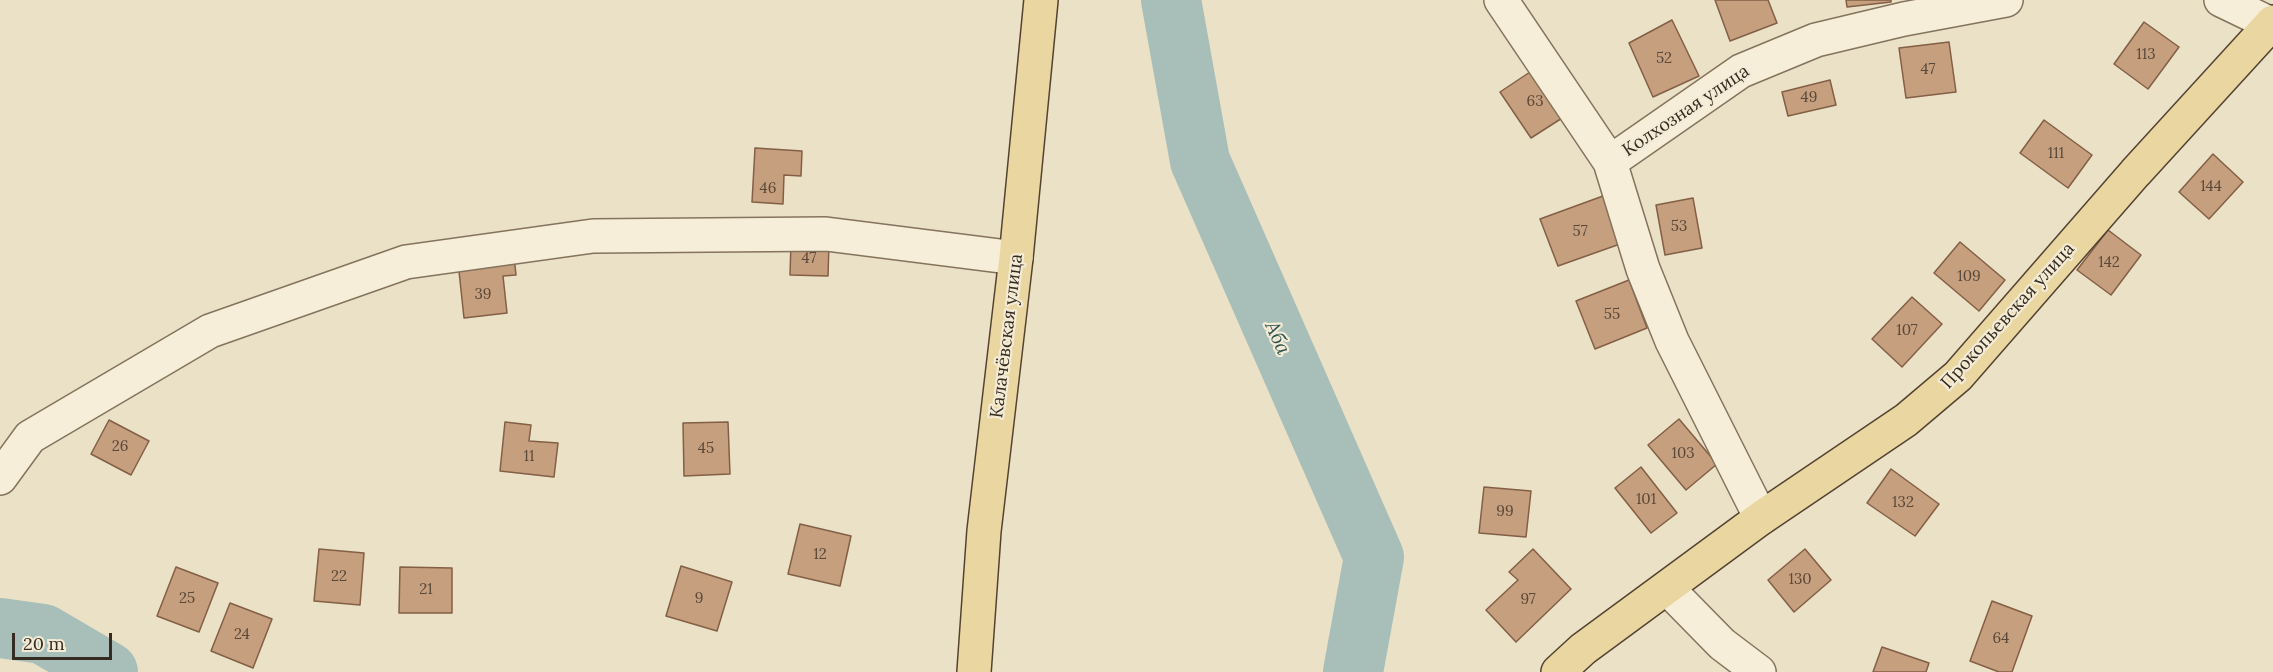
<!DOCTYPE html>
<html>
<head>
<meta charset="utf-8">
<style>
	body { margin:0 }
	#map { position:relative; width:2273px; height:672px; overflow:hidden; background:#ebe1c6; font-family:Lora,serif }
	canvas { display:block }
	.scale { position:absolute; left:12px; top:633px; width:100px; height:27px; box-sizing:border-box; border:3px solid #362b20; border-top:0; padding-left:8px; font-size:18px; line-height:21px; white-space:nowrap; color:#362b20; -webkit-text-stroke:4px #f3ebd5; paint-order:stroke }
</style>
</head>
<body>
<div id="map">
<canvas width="2273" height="672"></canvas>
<div class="scale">20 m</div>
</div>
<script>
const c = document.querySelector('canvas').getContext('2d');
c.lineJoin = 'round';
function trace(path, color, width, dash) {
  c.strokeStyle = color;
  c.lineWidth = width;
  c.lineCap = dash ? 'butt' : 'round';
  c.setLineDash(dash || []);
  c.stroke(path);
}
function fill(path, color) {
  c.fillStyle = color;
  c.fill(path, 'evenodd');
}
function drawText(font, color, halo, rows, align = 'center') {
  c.font = font + ' Lora,serif';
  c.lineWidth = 4.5;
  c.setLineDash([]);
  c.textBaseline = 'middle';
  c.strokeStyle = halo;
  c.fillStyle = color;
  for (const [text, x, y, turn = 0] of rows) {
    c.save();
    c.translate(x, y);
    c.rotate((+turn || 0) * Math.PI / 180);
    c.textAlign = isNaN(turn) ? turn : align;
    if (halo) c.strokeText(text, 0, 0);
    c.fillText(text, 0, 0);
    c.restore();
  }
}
trace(new Path2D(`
	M1171 0 1200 161 1374 557 1353 672
	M0 628 43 634 108 672`), '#a7bfb8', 60);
const building = new Path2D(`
	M1715 0H1768L1777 23 1730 41Z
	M1846 0H1891V2L1847 7Z
	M1672 20 1699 76 1653 97 1629 43Z
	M2144 22 2179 47 2148 89 2114 64Z
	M1949 42 1956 92 1906 98 1899 48Z
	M1539 66 1570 113 1531 138 1500 92Z
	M1830 80 1836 105 1788 116 1782 92Z
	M2044 120 2092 155 2068 188 2020 153Z
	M755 148 802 151 801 176 784 175 783 204 752 202Z
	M2213 154 2243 182 2209 219 2179 192Z
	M1603 196 1620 244 1558 266 1540 219Z
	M1693 198 1702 248 1665 255 1656 205Z
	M2108 230 2141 255 2111 295 2077 270Z
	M791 242 829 243 828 276 790 275Z
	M1960 242 2005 280 1979 311 1934 273Z
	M514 256 516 275 503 276 507 313 464 318 458 262Z
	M1629 280 1647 328 1595 349 1576 301Z
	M1912 297 1942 324 1902 367 1872 339Z
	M1679 419 1717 464 1686 490 1648 445Z
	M109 420 149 441 131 475 91 454Z
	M505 422 531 425 529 441 558 443 554 477 500 471Z
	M728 422 730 474 684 476 683 423Z
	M1641 467 1677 513 1651 533 1615 488Z
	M1891 469 1939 504 1915 536 1867 503Z
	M1484 487 1531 491 1526 537 1479 533Z
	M800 524 851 536 840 586 788 574Z
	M319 549 364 553 360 605 314 601Z
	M1533 549 1571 589 1516 642 1486 610 1518 580 1509 572Z
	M1805 549 1831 580 1794 612 1768 580Z
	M681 566 732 582 717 631 666 616Z
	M176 567 218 583 199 632 157 616Z
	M400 567 452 568V613H399Z
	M1992 601 2032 616 2012 672H1999L1970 661Z
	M230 603 272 619 253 668 211 651Z
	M1882 647 1929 663 1926 672H1873Z`);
fill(building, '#c69f7f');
trace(building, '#825f45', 1.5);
const minor = new Path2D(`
	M1501 0 1610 162 1643 269 1672 341 1761 518
	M2221 0 2273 25
	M1610 162 1741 71 1816 40 1904 19 2006 0
	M0 478 30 437 210 331 406 262 593 236 826 234 1016 258
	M1667 588 1722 644 1759 672`);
const major = new Path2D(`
	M974 672 984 531 1016 258 1041 0
	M1558 672 1583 649 1761 518 1906 420 1958 376 2135 173 2273 22`);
trace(minor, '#84735d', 36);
trace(major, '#534231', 36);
trace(minor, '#f6eed9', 33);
trace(major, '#ead6a1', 33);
drawText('15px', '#5a4838', null, [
	["113",2146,55],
	["52",1664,59],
	["47",1928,70],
	["49",1809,98],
	["63",1535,102],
	["111",2056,154],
	["144",2211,187],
	["46",768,189],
	["53",1679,227],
	["57",1580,232],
	["47",809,259],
	["142",2109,263],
	["109",1969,277],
	["39",483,295],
	["55",1612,315],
	["107",1907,331],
	["26",120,447],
	["45",706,449],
	["103",1683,454],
	["11",529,457],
	["101",1646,500],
	["132",1903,503],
	["99",1505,512],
	["12",820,555],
	["22",339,577],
	["130",1800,580],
	["21",426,590],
	["25",187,599],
	["9",699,599],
	["97",1528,600],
	["24",242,635],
	["64",2001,639]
]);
drawText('18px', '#362b20', '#f3ebd5', [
	["Колхозная улица",1686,111,-34],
	["Прокопьевская улица",2008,316,-48],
	["Калачёвская улица",1007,336,-83]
]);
drawText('italic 20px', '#305453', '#f3ebd5', [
	["Аба",1277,338,66]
]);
</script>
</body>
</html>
